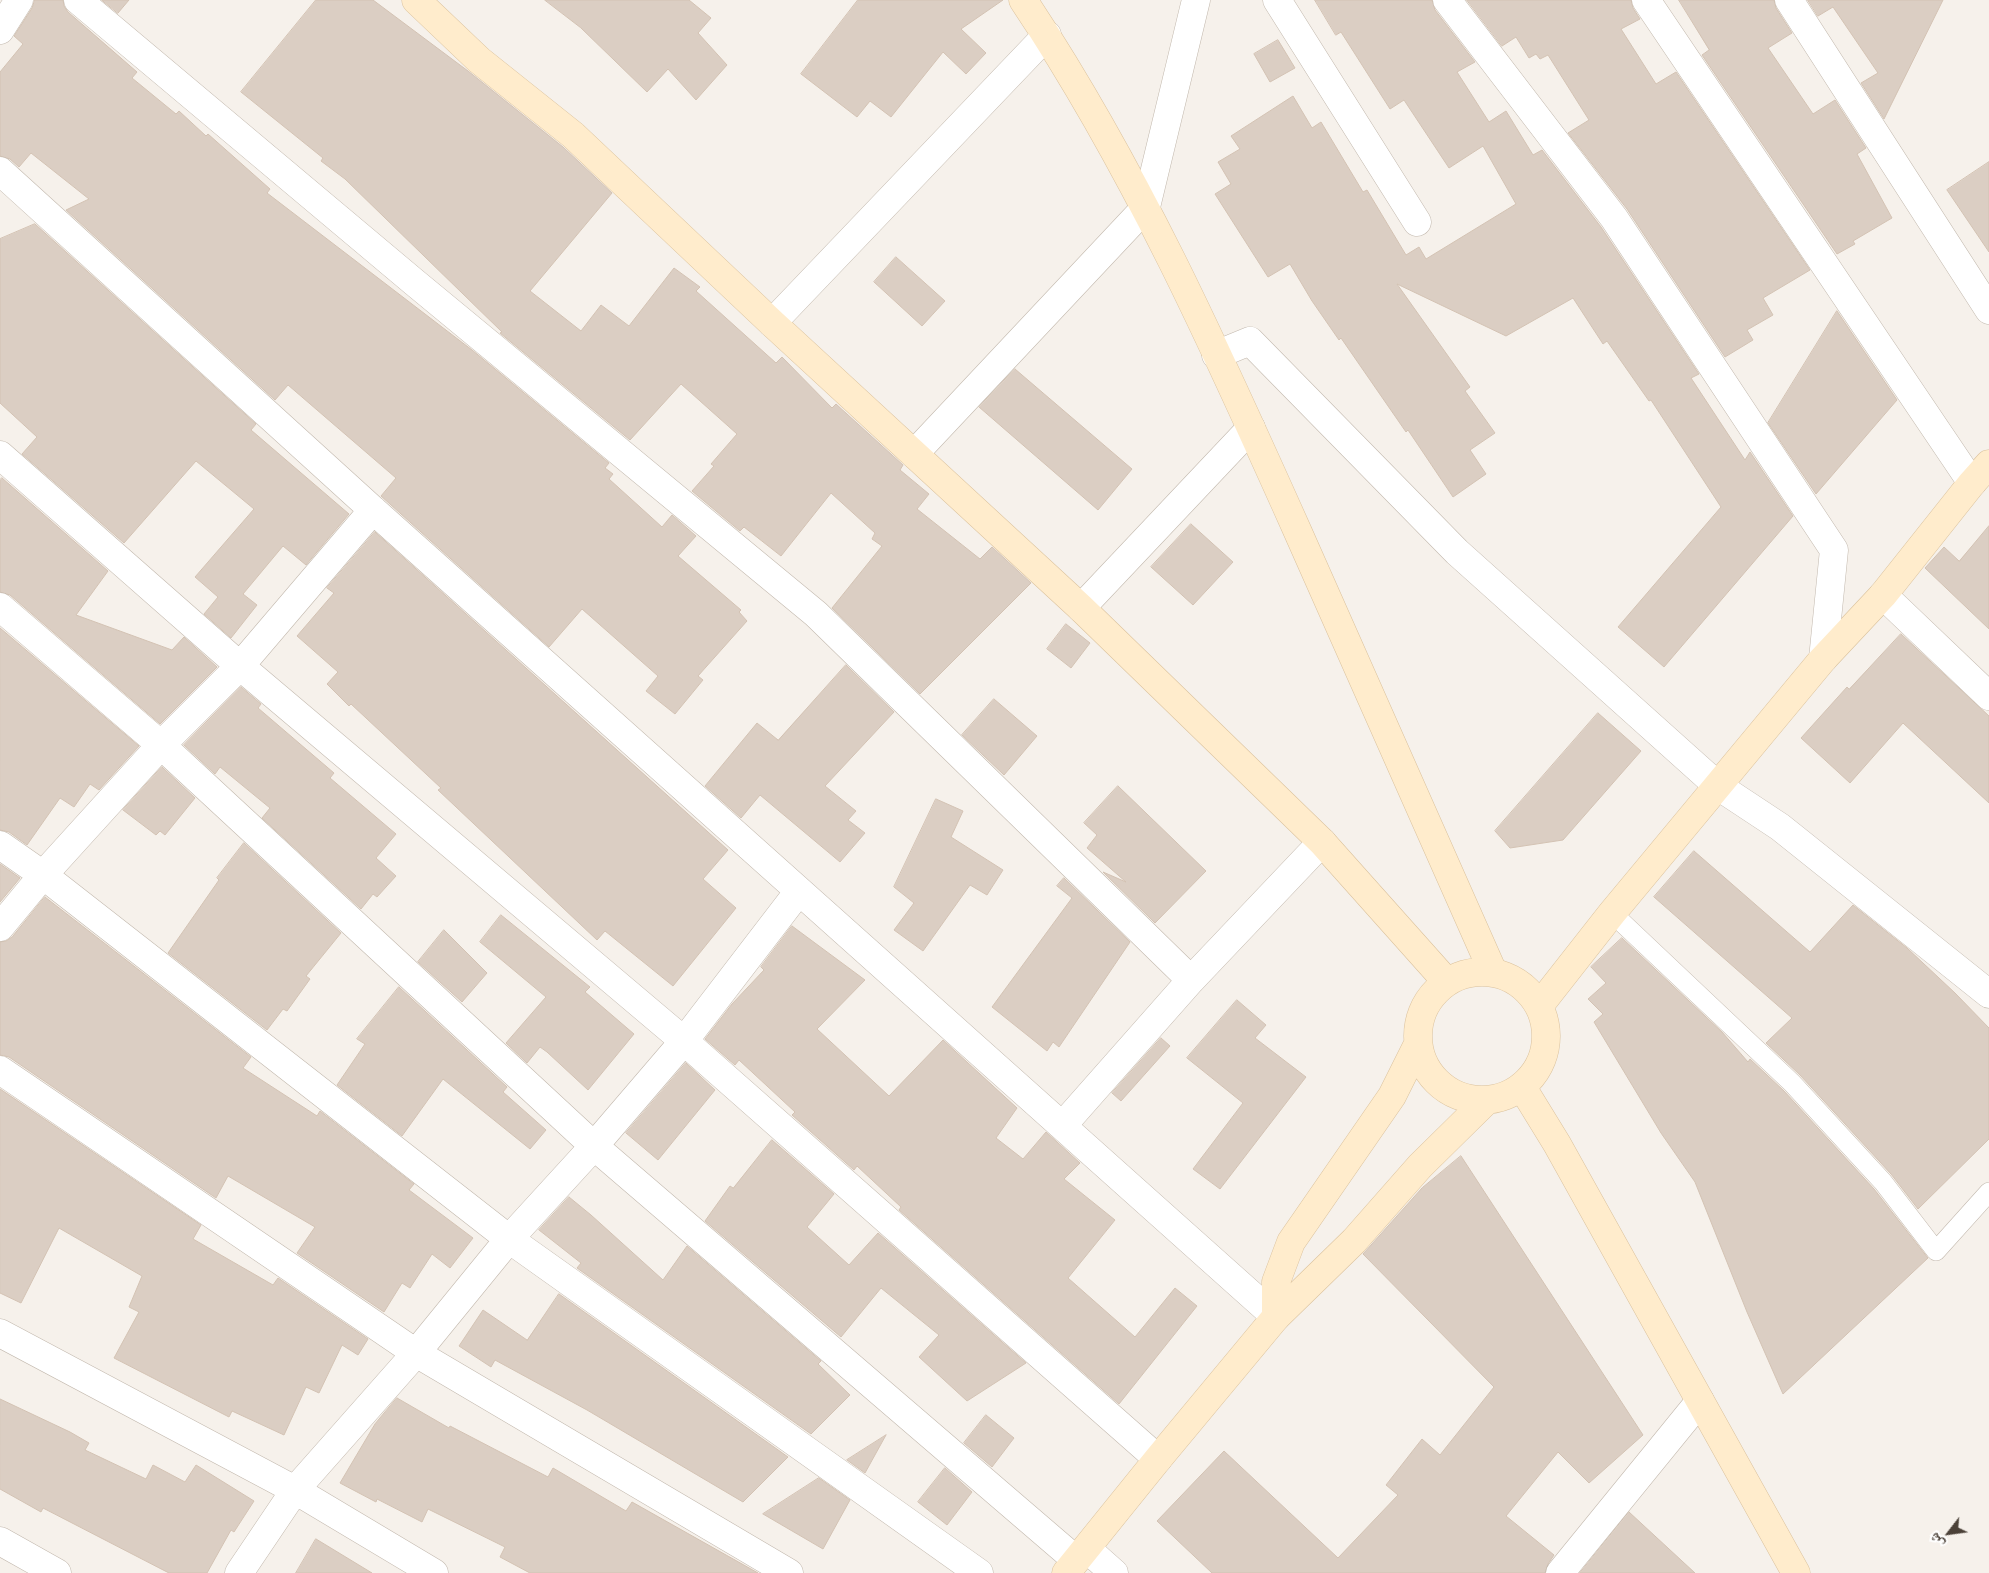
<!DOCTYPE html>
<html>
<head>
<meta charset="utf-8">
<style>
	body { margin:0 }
	#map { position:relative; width:1989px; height:1573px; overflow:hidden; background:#f6f1eb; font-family:"Golos Text","Noto Naskh Arabic",sans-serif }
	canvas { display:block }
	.north { position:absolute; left:1924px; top:1508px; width:50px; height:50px; -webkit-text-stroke:4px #fff; paint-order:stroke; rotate:240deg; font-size:14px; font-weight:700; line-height:20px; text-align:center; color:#4b4138 }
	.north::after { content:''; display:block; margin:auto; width:18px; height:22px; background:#4b4138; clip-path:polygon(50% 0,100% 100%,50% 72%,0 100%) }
</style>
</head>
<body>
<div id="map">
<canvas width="1989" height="1573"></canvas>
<div class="north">ش</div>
</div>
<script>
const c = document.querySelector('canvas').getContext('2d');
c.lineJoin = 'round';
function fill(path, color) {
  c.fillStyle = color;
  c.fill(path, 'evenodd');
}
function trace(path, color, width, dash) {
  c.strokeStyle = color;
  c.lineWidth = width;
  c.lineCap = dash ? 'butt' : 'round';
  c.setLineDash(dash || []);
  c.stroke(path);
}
const building = new Path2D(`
	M35 0H63L64 6 68 12 137 72 132 78 176 114 179 111 206 136 208 134 270 189 267 193 472 350 609 463 605 468 613 474 609 479 662 527 672 515 696 536 678 556 741 610 739 612 747 621 698 676 703 680 675 714 646 691 658 676 582 609 549 647 381 496 396 478 288 385 275 400 66 210 89 199 31 153 19 167 10 159 0 156V72L23 44 14 36 32 8Z
	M102 0H129L118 13Z
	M316 0H373L468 71 563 147 612 193 530 291 581 331 601 305 629 326 674 268 700 287 696 291 776 363 782 357 832 408 836 404 903 465 900 470 929 494 917 509 980 559 992 547 1031 583 920 694 832 608 882 546 872 539 875 533 831 493 781 556 744 527 740 531 692 491 714 466 711 464 737 434 681 384 630 440 500 333 502 332 345 179 321 161 323 158 241 92Z
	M545 0H689L711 18 698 33 727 65 696 100 668 69 647 92 581 28Z
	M858 0H1003L961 29 986 53 966 74 943 52 891 117 870 101 857 117 801 74Z
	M1315 0H1432L1435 10 1475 62 1457 72 1489 122 1506 111 1533 155 1542 150 1601 227 1699 374 1691 378 1745 460 1750 452 1793 516 1664 667 1618 627 1721 507 1651 400 1649 401 1607 341 1603 344 1573 298 1506 336 1397 284 1470 387 1465 391 1495 433 1470 450 1486 474 1453 497 1408 430 1406 432 1341 338 1339 340 1312 301 1290 264 1268 277 1215 194 1231 184 1218 162 1240 149 1231 136 1293 96 1312 128 1321 122 1363 192 1367 190 1406 255 1419 247 1426 259 1516 204 1483 146 1449 168 1404 100 1390 109 1341 32 1336 35Z
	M1467 0H1631L1633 8 1640 19 1621 29 1656 84 1676 72 1810 270 1763 298 1773 315 1747 330 1753 340 1725 357 1627 209 1568 133 1589 120 1548 55 1540 59 1536 54 1529 58 1516 37 1502 46Z
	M1679 0H1774L1776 8 1792 33 1768 48 1813 114 1835 100 1866 148 1857 154 1892 218 1853 241 1855 244 1837 254 1702 55 1709 50Z
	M1808 0H1943L1884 119 1861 83 1878 73 1833 7 1818 16Z
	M1278 40 1295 68 1270 82 1254 54Z
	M1989 162V252L1947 190Z
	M35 224 256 424 251 430 349 514 306 565 283 546 243 594 257 605 231 638 204 614 218 597 195 577 254 509 196 461 124 543 22 454 37 437 0 403V239Z
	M896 257 945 301 922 326 874 282Z
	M1837 311 1897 400 1816 494 1768 423Z
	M1015 369 1132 469 1098 510 979 407Z
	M2 478 108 571 76 615 172 650 184 637 217 667 160 724 10 595 0 592V480Z
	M1191 524 1233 562 1193 605 1151 567Z
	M1989 526V629L1925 568 1944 547 1959 561Z
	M375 532 728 850 703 879 736 908 673 986 605 931 597 940 438 790 441 788 351 704 349 706 327 684 338 672 297 636 334 593 327 588Z
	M1066 624 1090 643 1071 668 1047 649Z
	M0 628 139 746 99 790 90 784 74 807 60 798 27 845 9 832 0 830Z
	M1901 634 1989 716V803L1903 723 1850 783 1801 738 1847 687 1849 689Z
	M846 665 894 712 825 786 856 811 848 820 865 833 840 862 760 795 741 818 705 786 757 723 778 740Z
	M241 687 261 704 258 708 334 773 330 778 396 834 376 858 396 876 377 897 373 894 361 909 262 818 270 808 220 767 215 774 184 745Z
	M994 699 1037 736 1004 775 962 735Z
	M1598 713 1641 751 1563 840 1510 848 1495 831Z
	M162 767 195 798 165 835 160 831 156 835 123 810Z
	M1118 786 1206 871 1155 923 1103 872 1126 882 1087 848 1097 835 1084 823Z
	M936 799 963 811 951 837 1003 870 987 895 970 885 923 951 894 930 914 903 894 887Z
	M244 843 341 933 306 976 310 979 287 1011 283 1009 267 1030 168 953 219 880 217 878Z
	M1694 851 1810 952 1853 905 1907 948 1955 993 1989 1028V1139L1918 1209 1891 1174 1800 1075 1766 1043 1792 1018 1654 897Z
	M0 864 20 878 0 902Z
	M1064 878 1130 942 1059 1047 1053 1042 1047 1051 992 1007 1072 898 1057 886Z
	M45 897 251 1057 243 1068 317 1116 320 1111 414 1184 409 1190 473 1238 450 1268 432 1254 410 1288 402 1283 384 1312 297 1253 315 1227 228 1176 216 1198 9 1057 0 1055V942L6 941 12 937Z
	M501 915 590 987 585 992 634 1034 588 1090 547 1052 540 1047 527 1063 506 1043 546 997 480 942Z
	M792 926 865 980 817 1029 889 1096 943 1040 1017 1108 996 1138 1023 1159 1046 1132 1080 1163 1064 1179 1115 1220 1068 1278 1135 1337 1175 1288 1197 1306 1119 1404 899 1210 901 1207 857 1166 854 1170 792 1115 795 1112 739 1060 735 1065 705 1039 732 1004 764 970 761 967Z
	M444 930 487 973 462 1002 418 962Z
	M1622 938 1722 1032 1748 1062 1750 1059 1784 1091 1874 1189 1928 1258 1783 1394 1747 1312 1695 1182 1661 1133 1594 1022 1603 1014 1588 999 1606 983 1591 967Z
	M399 987 507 1087 503 1092 546 1130 530 1149 443 1079 402 1136 337 1085 365 1044 357 1039Z
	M1237 1000 1266 1025 1255 1038 1306 1077 1220 1189 1193 1169 1243 1103 1187 1058Z
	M1161 1038 1170 1046 1121 1101 1112 1093Z
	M686 1063 715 1090 658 1160 626 1133Z
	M0 1089 201 1225 193 1239 273 1285 278 1278 368 1339 358 1355 342 1345 319 1393 306 1387 284 1435 232 1411 229 1417 114 1358 139 1312 129 1307 142 1276 59 1228 21 1303 0 1293Z
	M772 1140 834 1194 807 1227 849 1265 878 1233 1026 1363 967 1401 919 1357 939 1335 881 1288 841 1337 705 1221 730 1186 733 1188Z
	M1461 1156 1643 1435 1589 1483 1558 1452 1506 1516 1554 1555 1548 1564 1545 1573H1212L1157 1521 1224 1451 1338 1558 1398 1495 1386 1485 1422 1439 1440 1455 1494 1387 1363 1254 1422 1188Z
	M569 1197 591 1215 663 1280 687 1246 821 1361 818 1364 850 1395 811 1434 577 1268 581 1263 539 1230Z
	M559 1294 788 1457 743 1502 587 1410 495 1360 491 1367 459 1346 483 1310 527 1340Z
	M397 1398 449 1428 450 1426 548 1477 553 1468 626 1511 632 1502 758 1573H530L500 1557 505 1547 428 1509 422 1522 377 1499 376 1502 340 1483 375 1424Z
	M0 1399 70 1432 89 1443 85 1450 146 1479 153 1465 185 1482 196 1465 254 1501 234 1532 231 1530 207 1573H169L43 1508 41 1512 0 1489Z
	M986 1415 1014 1438 992 1467 964 1443Z
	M886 1435 865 1473 847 1460Z
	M945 1468 972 1492 947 1525 918 1502Z
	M819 1478 850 1500 823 1549 763 1514Z
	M1629 1512 1695 1573H1580Z
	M316 1539 372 1573H296Z`);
fill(building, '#dbcec3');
trace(building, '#d3c2b3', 1);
const lane = new Path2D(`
	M1612 913 1792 1083 1883 1182 1936 1251 1989 1192`);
const street = new Path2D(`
	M78 0 414 282 816 614 1191 980
	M1277 0 1417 222
	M1447 0 1614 218 1834 550 1823 659
	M1646 0 1972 483
	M1789 0 1989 310
	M0 30 19 0
	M0 171 373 510 1276 1317
	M772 323 1047 35
	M1216 355 1250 341 1457 552 1718 786 1780 827 1989 994
	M914 454 1146 207 1196 0
	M0 455 240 666 684 1041 1158 1459
	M1883 595 1989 696
	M0 607 161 745 594 1146 1076 1560
	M1081 608 1251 428
	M0 845 43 875 509 1239 979 1573
	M0 927 43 875 161 745 240 666 373 510
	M0 1070 416 1353 789 1573
	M1063 1125 1191 980 1322 842
	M0 1333 295 1490 434 1573
	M0 1541 57 1573
	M1087 1549 1114 1573
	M239 1573 295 1490 416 1353 509 1239 594 1146 684 1041 799 891
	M1560 1573 1700 1401`);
const secondary = new Path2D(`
	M416 0 479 60 573 135 772 323 1081 608 1322 842 1446 981
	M1023 0C1134 166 1216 349 1297 530 1362 678 1428 825 1493 972
	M1418 1036a64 64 0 1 1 128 0a64 64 0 1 1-128 0Z
	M1539 1006 1612 913 1823 659 1883 595 1972 483 1989 464
	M1522 1087 1557 1144 1796 1573
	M1276 1317V1282L1291 1242 1392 1096 1418 1044
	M1066 1573 1158 1459 1276 1317 1354 1241 1420 1166 1485 1102`);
trace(lane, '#c2b8ad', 20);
trace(street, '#c2b8ad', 29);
trace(secondary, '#dac19c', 29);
trace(lane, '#fff', 19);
trace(street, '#fff', 28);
trace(secondary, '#ffeccc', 28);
</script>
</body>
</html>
